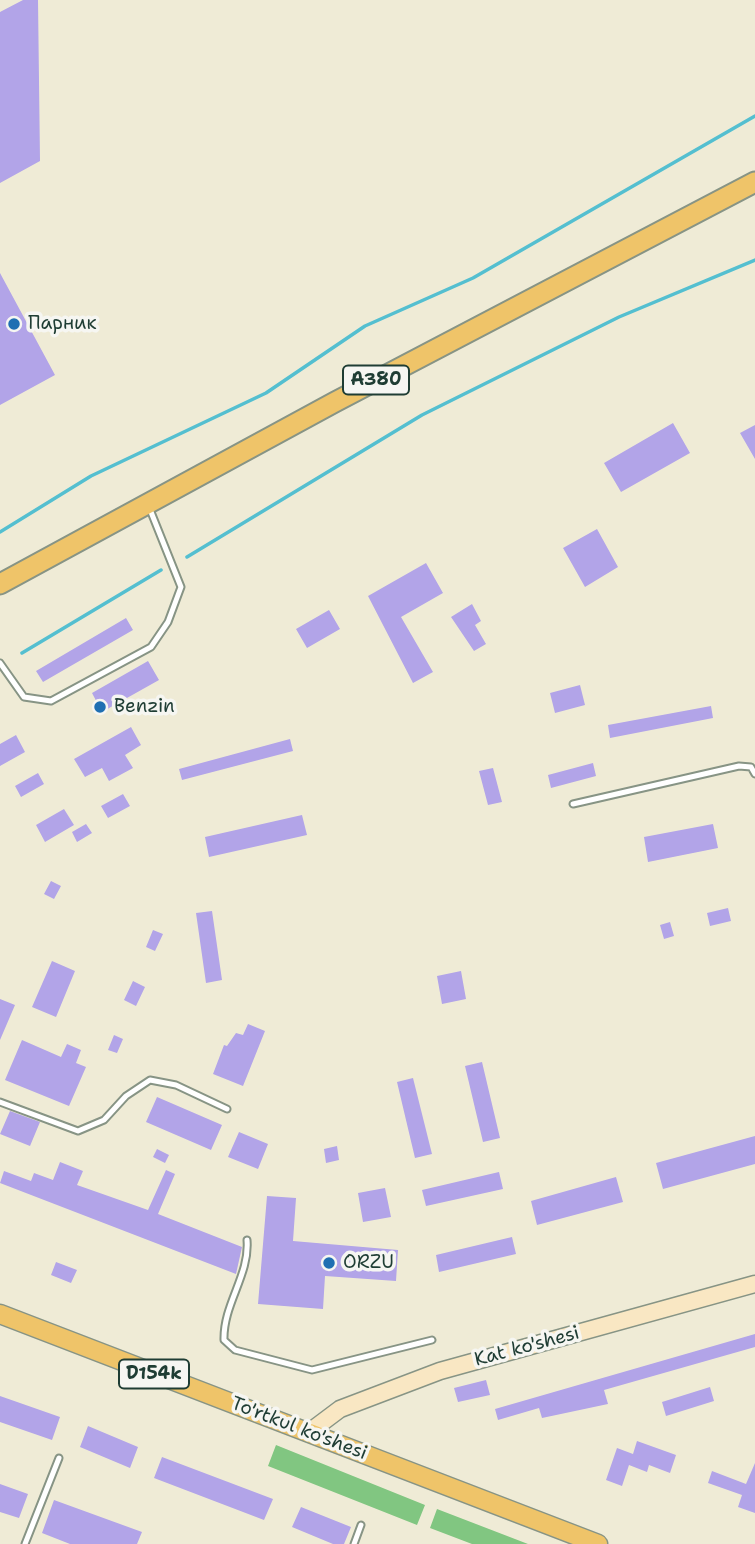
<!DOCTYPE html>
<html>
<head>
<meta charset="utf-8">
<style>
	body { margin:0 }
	canvas { display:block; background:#efebd6 }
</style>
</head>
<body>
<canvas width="755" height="1544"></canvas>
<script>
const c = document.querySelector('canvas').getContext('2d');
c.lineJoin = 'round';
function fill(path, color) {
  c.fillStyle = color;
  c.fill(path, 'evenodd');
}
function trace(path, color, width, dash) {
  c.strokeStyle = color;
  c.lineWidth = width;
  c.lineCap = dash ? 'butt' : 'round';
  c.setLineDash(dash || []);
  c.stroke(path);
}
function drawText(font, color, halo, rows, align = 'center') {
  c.font = font + ' "Shantell Sans",sans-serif';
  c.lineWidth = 7;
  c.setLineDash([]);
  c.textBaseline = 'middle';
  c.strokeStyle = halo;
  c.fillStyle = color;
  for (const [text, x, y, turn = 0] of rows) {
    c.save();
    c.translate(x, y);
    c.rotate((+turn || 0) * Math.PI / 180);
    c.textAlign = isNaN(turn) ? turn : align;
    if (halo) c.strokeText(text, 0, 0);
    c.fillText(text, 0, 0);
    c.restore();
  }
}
fill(new Path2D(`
	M276 1445 425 1505 417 1525 268 1466Z
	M437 1509 528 1544H472L430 1528Z`), '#81c681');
trace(new Path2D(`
	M0 532 91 476 266 393 365 326 473 278 755 116
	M187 557 422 415 619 317 755 260
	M22 653 161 570`), '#54bfd0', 3.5);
fill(new Path2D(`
	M23 0H38L40 161 0 183V12Z
	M0 273 55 375 0 405Z
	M673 423 690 453 621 492 604 463Z
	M755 425V459L740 433Z
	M597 529 618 567 585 587 563 548Z
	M426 563 443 593 401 617 433 672 413 683 368 596Z
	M472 604 481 621 475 625 486 644 474 651 451 617Z
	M329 610 340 629 307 648 296 629Z
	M126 618 133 630 43 682 36 671Z
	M148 661 159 680 102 712 92 693Z
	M580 685 585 705 555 713 550 693Z
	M711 706 713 718 610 738 608 725Z
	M131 727 141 745 125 755 133 768 109 781 102 768 85 777 74 759Z
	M16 735 25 752 0 766V744Z
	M290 739 293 751 182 780 179 769Z
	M593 763 596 776 551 788 548 775Z
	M493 768 502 802 488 805 479 771Z
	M38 773 44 784 21 797 15 786Z
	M123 794 130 806 108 818 101 806Z
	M64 809 74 825 45 842 36 825Z
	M302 815 307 835 209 857 205 837Z
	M86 824 92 833 77 842 72 832Z
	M713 824 718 848 648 862 644 837Z
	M51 881 61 886 54 899 44 894Z
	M728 908 731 921 710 926 707 913Z
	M212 911 222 980 206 983 196 913Z
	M670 922 674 936 664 939 660 925Z
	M153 930 163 934 155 951 146 947Z
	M52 961 75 971 56 1017 32 1007Z
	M461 971 466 999 442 1004 437 976Z
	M133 981 145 987 136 1006 124 1000Z
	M0 999 15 1005 0 1040Z
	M248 1024 265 1031 243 1086 213 1074 224 1045 227 1046 236 1033 243 1035Z
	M114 1035 123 1039 117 1053 108 1050Z
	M22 1040 61 1057 67 1044 81 1050 76 1063 86 1067 69 1106 5 1080Z
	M482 1062 500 1138 483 1142 465 1066Z
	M413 1078 432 1154 415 1158 397 1082Z
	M157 1097 222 1125 211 1150 146 1122Z
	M10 1111 40 1122 30 1146 0 1134Z
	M239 1132 268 1144 258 1169 228 1157Z
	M755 1136V1164L663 1189 656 1163Z
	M337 1146 339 1160 326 1163 324 1149Z
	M157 1149 169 1155 165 1163 153 1157Z
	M60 1162 83 1171 77 1185 148 1210 166 1170 175 1174 158 1214 242 1247 236 1274 0 1183 4 1171 31 1181 34 1173 53 1180Z
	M499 1172 503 1189 426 1206 422 1190Z
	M616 1177 623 1202 537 1225 531 1201Z
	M385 1188 391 1217 363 1222 358 1193Z
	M267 1196 296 1198 293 1241 398 1250 396 1281 325 1276 323 1309 258 1304Z
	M512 1237 516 1254 439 1272 436 1255Z
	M56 1262 77 1270 71 1283 51 1275Z
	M755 1334V1347L604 1390 608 1404 542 1418 539 1408 498 1420 495 1409Z
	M486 1380 490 1395 458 1402 454 1388Z
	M710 1387 714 1401 666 1416 662 1402Z
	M0 1396 60 1417 52 1440 0 1422Z
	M88 1426 138 1447 130 1468 80 1447Z
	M637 1441 676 1455 670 1473 649 1465 647 1472 629 1465 622 1486 606 1480 617 1448 633 1454Z
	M162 1457 273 1499 264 1520 154 1478Z
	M755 1463V1513L738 1507 742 1495 708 1483 712 1471 746 1484Z
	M0 1484 28 1494 19 1518 0 1512Z
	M54 1500 142 1532 137 1544H70L42 1533Z
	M301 1507 351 1527 344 1544H333L292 1527Z`), '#b2a4e8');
const lane = new Path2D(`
	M0 663 24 697 51 701 151 647 168 622 181 587 149 507
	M573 804 739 766 751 767 755 774
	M0 1102 78 1131 104 1120 126 1096 150 1080 176 1085 227 1109
	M247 1240C250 1275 223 1304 224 1340L235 1350 312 1370 432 1340
	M25 1544 59 1458
	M354 1544 361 1525`);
const secondary = new Path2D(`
	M308 1433 340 1409 440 1371 755 1284`);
const primary = new Path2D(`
	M0 1314 598 1544`);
const highway = new Path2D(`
	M0 584 335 402 755 182`);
trace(lane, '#879485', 9);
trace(secondary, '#879485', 19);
trace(primary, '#879485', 21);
trace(highway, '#879485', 23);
trace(lane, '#fff', 5);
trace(secondary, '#f9e7c3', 16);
trace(primary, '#efc469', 18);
trace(highway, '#efc469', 19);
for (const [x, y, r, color] of [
	[14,324,7,"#1f6fb2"],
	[100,707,7,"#1f6fb2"],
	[329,1263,7,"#1f6fb2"]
]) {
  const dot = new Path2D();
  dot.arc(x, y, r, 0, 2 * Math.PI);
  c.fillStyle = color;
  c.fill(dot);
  trace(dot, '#f6f6f2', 2.5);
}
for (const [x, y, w] of [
	[376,380,66],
	[154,1374,70]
]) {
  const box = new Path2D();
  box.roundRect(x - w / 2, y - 14.5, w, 29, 5);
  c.fillStyle = '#f6f6f2';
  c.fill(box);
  trace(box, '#1f3d34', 2);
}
drawText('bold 18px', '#1f3d34', null, [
	["A380",376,380],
	["D154k",154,1374]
]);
drawText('19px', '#1f3d34', '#f6f6f2', [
	["Парник",28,324],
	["Benzin",114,707],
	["ORZU",343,1263]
], 'left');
drawText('19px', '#1f3d34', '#f6f6f2', [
	["Kat ko'shesi",527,1347,-15],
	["To'rtkul ko'shesi",299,1429,21]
]);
</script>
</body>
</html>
